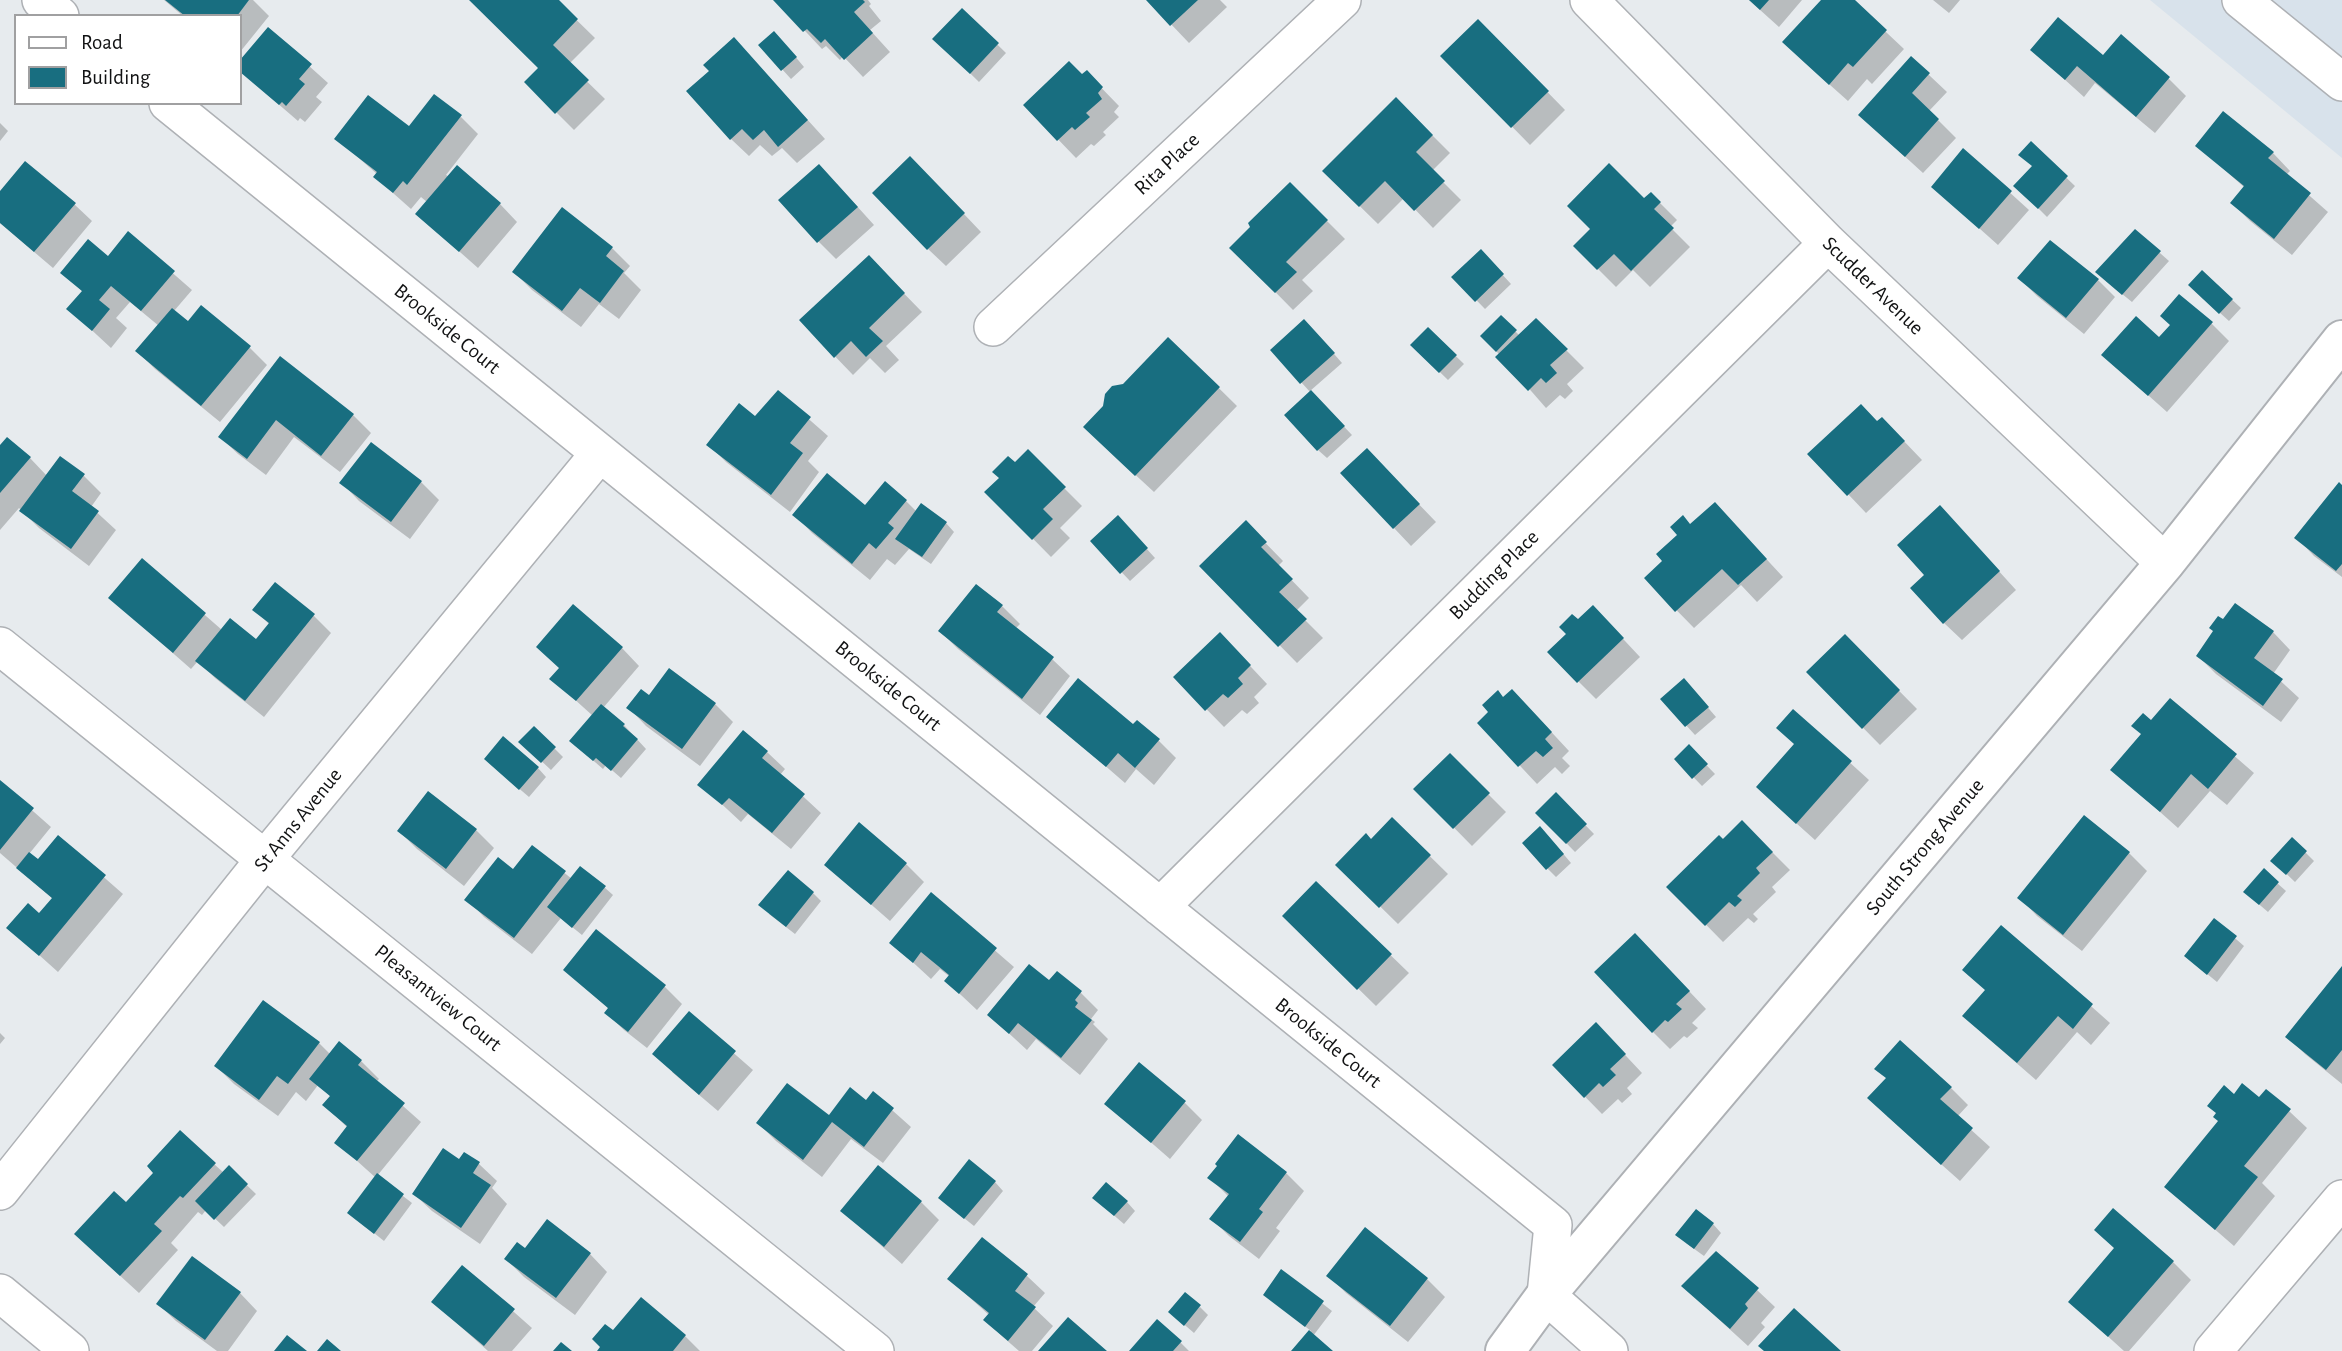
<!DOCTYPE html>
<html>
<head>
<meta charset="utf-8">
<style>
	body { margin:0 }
	#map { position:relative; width:2342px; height:1351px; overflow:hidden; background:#e7ebee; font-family:"Alegreya Sans",sans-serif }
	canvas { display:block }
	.legend { position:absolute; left:14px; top:14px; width:228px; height:91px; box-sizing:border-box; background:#fff; border:2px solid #a0a0a1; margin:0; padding:9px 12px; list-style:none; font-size:21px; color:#111213 }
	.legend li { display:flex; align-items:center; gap:14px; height:35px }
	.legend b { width:35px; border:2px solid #a0a0a1 }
</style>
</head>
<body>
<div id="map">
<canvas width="2342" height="1351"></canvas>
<ul class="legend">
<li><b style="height:9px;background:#fff"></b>Road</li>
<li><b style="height:19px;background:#186e80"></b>Building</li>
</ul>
</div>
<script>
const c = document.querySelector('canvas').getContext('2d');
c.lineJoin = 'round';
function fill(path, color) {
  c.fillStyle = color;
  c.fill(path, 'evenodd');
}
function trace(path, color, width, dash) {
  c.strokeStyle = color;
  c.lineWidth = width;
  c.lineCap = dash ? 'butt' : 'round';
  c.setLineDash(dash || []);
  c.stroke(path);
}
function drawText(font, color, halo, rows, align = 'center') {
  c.font = font + ' "Alegreya Sans",sans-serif';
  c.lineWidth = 5;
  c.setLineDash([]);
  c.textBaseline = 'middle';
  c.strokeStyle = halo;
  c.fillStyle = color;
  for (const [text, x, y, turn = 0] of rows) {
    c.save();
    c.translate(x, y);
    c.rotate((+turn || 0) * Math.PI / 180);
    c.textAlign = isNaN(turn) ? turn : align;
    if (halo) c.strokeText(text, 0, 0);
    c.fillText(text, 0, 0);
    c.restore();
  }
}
fill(new Path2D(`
	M2150 0H2342V158Z`), '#d8e2eb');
fill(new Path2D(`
	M164 0H253L269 16 240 52V16H183Z
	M474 0H556L595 38 569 64 605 99 574 130 526 82 540 68Z
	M776 0H868L871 4 869 6 881 21 870 30 890 52 863 77 843 56 840 60 826 46 822 49Z
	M1148 0H1220L1227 7 1189 43Z
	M1749 0H1802L1779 27Z
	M1823 0H1852L1904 49 1872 84 1867 79 1848 101 1802 60Z
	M1933 0H1960L1949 13Z
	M962 10 1006 53 979 82 935 39Z
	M1478 21 1565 110 1530 145 1443 56Z
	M268 29 328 83 316 97 322 102 305 122 300 118 298 121 240 71V63Z
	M734 39 825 139 797 163 782 148 772 156 760 145 749 156 731 139 711 71Z
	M783 42 804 67 791 79 761 46Z
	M2032 50 2103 58 2168 78 2186 96 2155 133 2095 83 2084 97Z
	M1912 59 1947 92 1929 111 1956 138 1923 173 1878 132Z
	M1087 73 1119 106 1114 112 1119 117 1103 132 1106 135 1094 146 1091 144 1076 158 1025 105Z
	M1396 99 1450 153 1432 171 1461 200 1433 228 1404 198 1378 224 1324 171Z
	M2224 114 2273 153 2290 171 2286 175 2328 212 2292 255 2250 221 2232 203 2245 188 2198 146Z
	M461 117 478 134 446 175 500 204 517 222 478 268 417 214 427 202 421 197 411 209 375 177 377 174 337 139 409 128Z
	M0 123 8 131 0 141Z
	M2031 144 2075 186 2047 217 2016 186 2033 167Z
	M1964 151 2029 210 1998 245 1933 187Z
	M928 176 981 232 946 266 928 249Z
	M837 184 874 225 836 259 818 241Z
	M1290 184 1345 239 1302 280 1313 291 1293 310 1232 248Z
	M0 194 74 204 92 221 53 268 0 223Z
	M1651 194 1677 220 1670 227 1690 247 1650 287 1633 270 1616 287 1575 246Z
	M2135 231 2169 261 2132 302 2106 281Z
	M128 234 192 290 174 311 188 323 249 347 267 365 220 422 155 369 137 351 159 326 130 302 116 318 127 328 111 348 69 309 83 292 63 273 108 258Z
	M612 248 630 266 624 273 641 290 619 319 599 304 581 327 532 290 514 272Z
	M1489 260 1511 284 1485 309 1454 277Z
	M2203 273 2241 308 2229 321 2199 294Z
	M886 275 922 312 886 346 899 360 885 373 870 358 853 375 801 321Z
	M2019 278 2098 280 2115 297 2084 334 2037 296Z
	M1501 317 1520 336 1536 320 1584 368 1567 384 1573 391 1565 399 1560 395 1546 408 1483 336Z
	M2211 323 2229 341 2167 412 2103 355 2159 340 2172 326Z
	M1428 329 1464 364 1448 380 1412 345Z
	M1313 330 1342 363 1310 391 1352 435 1327 458 1318 450 1311 393 1272 350Z
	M1169 339 1237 406 1154 492 1103 445 1124 385Z
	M280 359 353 415 371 433 340 472 294 437 266 475 238 454 220 437Z
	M778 392 828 436 808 461 819 472 790 512 726 462 708 444 755 418Z
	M1878 423 1900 437 1922 460 1866 513 1810 454Z
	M371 444 421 482 439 500 410 539 359 501 342 483Z
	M0 448 30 458 47 476 83 475 101 493 91 507 116 530 89 566 39 528 19 508 0 530Z
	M1028 452 1082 506 1060 528 1070 538 1051 557 987 492Z
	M1384 468 1436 522 1411 546 1394 528Z
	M2342 487V577L2314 556 2297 538Z
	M906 501 916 511 946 523 954 532 931 564 909 549 895 565 887 559 870 580 812 533 795 515Z
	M1732 522 1783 577 1757 602 1741 585 1694 628 1646 579 1665 561 1691 526Z
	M1246 523 1283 561 1278 566 1309 598 1296 611 1323 638 1297 663 1202 566Z
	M1957 525 2016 590 1962 640 1944 623 1927 575Z
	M1126 526 1155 558 1130 581 1092 541Z
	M142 560 222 630 256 642 270 625 255 610 314 616 331 633 264 717 215 678 198 661 191 669 110 598Z
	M976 586 1002 606 1020 624 1015 629 1052 659 1070 676 1040 715 958 649 940 631Z
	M1578 622 1610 625 1640 657 1596 699 1549 652Z
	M2273 632 2290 650 2273 674 2299 698 2281 722 2216 674 2198 656Z
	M1845 636 1917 709 1880 745 1808 672Z
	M622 648 639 666 603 708 624 725 646 749 621 778 606 765 603 769 580 749 593 716 552 679 560 669Z
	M1237 652 1267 684 1254 697 1259 703 1247 714 1242 710 1224 727 1175 677Z
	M1692 689 1716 717 1695 735 1663 700Z
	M650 697 715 704 733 722 700 766 646 726 629 708Z
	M1504 699 1530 709 1569 751 1562 758 1570 766 1562 774 1555 767 1537 784 1480 723Z
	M2170 700 2254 773 2227 805 2210 791 2178 828 2113 770Z
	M1793 711 1869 780 1815 840 1776 805 1796 744Z
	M1049 717 1133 727 1158 740 1176 758 1154 785 1136 769 1125 783Z
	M534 728 563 757 551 770 521 742Z
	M1689 747 1715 774 1702 786 1676 759Z
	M767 752 785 769 780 775 821 813 791 849 748 814 741 822 700 784Z
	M1450 756 1506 812 1472 846 1416 789Z
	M495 768H538L546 777 529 797Z
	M0 782 51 827 29 854 38 861 58 837 123 894 58 972 9 928 39 916 53 899 0 853Z
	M428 793 476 830 494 848 464 886 417 849 399 831Z
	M1556 795 1594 834 1575 852 1537 813Z
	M2085 817 2129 853 2147 871 2082 951 2037 916 2020 898Z
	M1392 819 1448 874 1398 924 1338 865 1371 841Z
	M1742 822 1790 870 1772 887 1776 892 1753 914 1758 919 1754 923 1748 918 1723 942 1669 887Z
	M1549 837 1571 863 1556 877 1547 868Z
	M2292 839 2314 861 2295 882 2273 861Z
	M532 847 572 879 604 887 613 895 582 935 561 918 532 954 484 917 467 899 513 871Z
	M906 864 924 882 890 921 826 865Z
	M1316 883 1409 973 1376 1006 1284 916Z
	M2277 883 2286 891 2268 912 2254 900Z
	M813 893 821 901 795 934 769 914Z
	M931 895 1014 967 977 1010 946 981 950 977 940 969 931 979 892 943Z
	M2214 920 2244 946 2217 982 2195 964Z
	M2002 927 2110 1023 2091 1045 2077 1032 2036 1080 1982 1033 1987 991Z
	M597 931 665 987 682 1004 647 1048 624 1030 606 1013 609 1009 565 970Z
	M1653 953 1706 1009 1692 1023 1698 1028 1687 1038 1684 1036 1670 1049 1653 1032Z
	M2342 969V1084L2305 1054 2288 1037Z
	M1049 983 1080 992 1098 1010 1091 1019 1095 1022 1093 1024 1108 1039 1080 1075 1036 1039 1027 1050 989 1015Z
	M689 1014 753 1070 718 1111 672 1072Z
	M0 1033 5 1038 0 1044Z
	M1613 1042 1642 1073 1627 1088 1632 1094 1622 1103 1618 1099 1602 1114 1554 1065Z
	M319 1043 331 1055 361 1061 379 1079 376 1082 421 1122 377 1176 412 1203 384 1241 349 1213 376 1178 336 1142 348 1128 324 1105 331 1097 318 1085 306 1101 296 1092 278 1116 234 1084 216 1066Z
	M1951 1088 1968 1105 1957 1117 1990 1147 1960 1181 1887 1116Z
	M874 1094 911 1127 883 1163 851 1139 822 1177 776 1141 758 1123 829 1117 867 1103Z
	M2234 1096 2260 1099 2289 1111 2307 1128 2262 1183 2275 1196 2234 1246 2166 1187 2220 1121Z
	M1185 1103 1202 1120 1170 1159 1107 1104Z
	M1238 1136 1286 1173 1304 1191 1276 1228 1280 1231 1259 1259 1229 1236 1212 1219 1229 1197 1210 1178Z
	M465 1154 479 1164 497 1181 492 1188 507 1204 480 1244 432 1211 414 1194 460 1161Z
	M214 1164 224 1173 229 1168 256 1194 224 1227 206 1210 202 1215 198 1212 171 1243 178 1250 139 1293 94 1252 126 1204 155 1173Z
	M878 1168 921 1202 939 1220 902 1264 842 1211Z
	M995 1182 1003 1191 974 1226 949 1206Z
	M1127 1202 1135 1211 1124 1224 1103 1206Z
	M1713 1224 1721 1233 1704 1256 1686 1243Z
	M982 1239 1027 1276 1045 1293 1033 1307 1053 1326 1032 1351H1019L1003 1337 985 1320 989 1315 949 1279Z
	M2115 1249 2173 1262 2191 1280 2129 1351H2124L2070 1302Z
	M525 1250 590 1254 607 1272 575 1315 524 1277 506 1259Z
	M463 1267 532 1328 512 1351H488L433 1302Z
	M1282 1272 1332 1311 1313 1336 1330 1351H1294L1311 1331 1265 1295Z
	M1329 1276 1427 1279 1445 1297 1408 1342 1346 1293Z
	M1757 1290 1775 1307 1761 1323 1765 1327 1748 1346 1701 1303Z
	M240 1293 257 1311 228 1351H217L176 1321 158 1304Z
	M641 1299 685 1336 700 1351H599Z
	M1200 1307 1208 1315 1194 1333 1179 1320Z
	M1180 1342 1189 1351H1131Z`), '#0003');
fill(new Path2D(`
	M165 0H249L237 16H185Z
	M469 0H559L578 19 553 45 589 80 555 114 524 82 538 68Z
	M773 0H863L865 2 854 12 873 33 844 60 825 39 821 43 807 29 803 32Z
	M1146 0H1198L1170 26Z
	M1749 0H1769L1760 10Z
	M1821 0H1855L1887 30 1853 67 1848 63 1829 85 1782 42Z
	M962 8 999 43 970 74 932 39Z
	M2058 17 2103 55 2121 34 2170 77 2136 117 2077 66 2065 80 2030 50Z
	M1478 19 1549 91 1511 128 1440 56Z
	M268 27 312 64 299 79 305 84 286 106 282 102 279 105 240 72V60Z
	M774 31 797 57 781 71 758 45Z
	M734 37 808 120 778 147 764 130 753 140 742 129 730 140 686 91 709 71 703 65Z
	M1911 56 1930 73 1912 93 1939 119 1905 157 1858 115Z
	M1069 61 1082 74 1087 70 1103 87 1098 93 1102 99 1086 113 1090 117 1075 130 1072 127 1057 141 1023 105Z
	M434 94 462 115 407 185 403 181 393 193 373 177 377 172 334 139 368 95 409 126Z
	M1396 97 1433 135 1416 152 1445 181 1414 211 1385 181 1359 207 1322 171Z
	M2223 111 2274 152 2268 158 2311 193 2274 239 2230 203 2244 186 2195 146Z
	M2031 141 2068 176 2038 209 2013 186 2032 166 2018 155Z
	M1963 148 2012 191 1979 229 1931 187Z
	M910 156 965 213 927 250 872 193Z
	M25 161 76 203 34 252 0 223V191Z
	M1609 163 1644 198 1651 192 1661 202 1654 209 1674 228 1631 271 1614 254 1597 270 1573 246 1590 229 1567 206Z
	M819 164 858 207 817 243 778 200Z
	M457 165 501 203 459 252 415 214Z
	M1290 182 1328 220 1286 262 1297 272 1275 293 1229 248 1250 227 1248 223Z
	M562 207 613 247 606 256 624 271 600 303 580 288 562 311 512 272Z
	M2135 229 2161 251 2122 295 2095 272Z
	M128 231 175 271 141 311 111 286 99 300 110 309 92 331 66 309 82 291 60 273 88 239 108 256Z
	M2050 240 2099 279 2066 318 2017 278Z
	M1481 249 1504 274 1475 302 1451 277Z
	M869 255 905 293 869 328 883 341 866 357 851 341 834 358 799 320Z
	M2202 270 2233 299 2219 314 2188 285Z
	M2179 294 2213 322 2148 396 2101 355 2136 316 2159 337 2170 325 2160 316Z
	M201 305 251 346 201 406 135 351 172 308 188 321Z
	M1501 315 1517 330 1496 352 1480 336Z
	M1536 318 1568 349 1550 365 1557 373 1546 383 1541 378 1528 391 1495 357Z
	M1304 319 1335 353 1300 384 1270 350Z
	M1428 327 1457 355 1439 373 1410 345Z
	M1168 337 1220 387 1135 476 1083 427 1103 406 1105 394 1112 386 1123 384Z
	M280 356 354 414 321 456 276 420 247 459 218 437Z
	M778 390 811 417 790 443 803 453 771 495 706 445 739 403 755 416Z
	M1311 390 1345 426 1317 451 1284 415Z
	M1861 404 1877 421 1882 417 1905 441 1847 496 1807 454Z
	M7 437 31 457 0 493V445Z
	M371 442 422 481 391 522 339 483Z
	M1367 448 1420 504 1393 529 1340 473Z
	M1028 449 1066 487 1043 509 1053 519 1032 540 984 492 999 478 992 472 1008 456 1015 462Z
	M60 456 85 474 72 491 99 511 71 549 19 511Z
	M827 473 865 505 885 481 907 500 888 523 894 528 876 549 869 543 852 564 792 515Z
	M2339 482 2342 485V564L2336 571 2294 538Z
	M1715 502 1767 559 1738 585 1722 569 1675 612 1644 578 1662 561 1656 554 1677 535 1670 527 1683 515 1690 524Z
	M921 503 947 522 922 557 895 539Z
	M1940 505 2000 571 1943 624 1910 588 1924 575 1897 545Z
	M1118 515 1148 548 1120 574 1090 541Z
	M1246 520 1267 542 1261 547 1293 579 1279 592 1307 619 1278 647 1199 566Z
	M142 558 206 613 173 653 108 598Z
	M275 582 315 614 245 701 195 661 230 618 256 639 269 623 252 610Z
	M976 584 1003 605 997 612 1054 657 1022 699 938 631Z
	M2235 603 2274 631 2254 658 2283 679 2263 706 2196 656 2213 631 2209 628 2218 616 2223 619Z
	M573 604 623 647 576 701 549 679 559 668 536 647Z
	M1593 605 1624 638 1577 683 1547 652 1566 634 1559 627 1572 614 1578 619Z
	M1220 632 1251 665 1238 678 1243 684 1228 698 1223 694 1205 711 1173 677Z
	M1845 634 1900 690 1862 729 1806 672Z
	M669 668 716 703 682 749 626 708 641 689 649 695Z
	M1078 678 1133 724 1137 720 1160 739 1135 768 1118 753 1106 767 1046 717Z
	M1684 678 1709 707 1685 727 1660 699Z
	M1512 689 1552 732 1545 739 1553 748 1543 757 1536 751 1518 767 1477 723 1488 712 1482 705 1498 690 1503 697Z
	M2170 698 2237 754 2208 789 2191 774 2160 812 2110 770 2141 734 2131 726 2143 713 2151 720Z
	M601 704 625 724 623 726 638 739 611 771 596 758 593 761 569 741Z
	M1793 709 1852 761 1796 824 1756 787 1794 744 1776 728Z
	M534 726 556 747 541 763 518 742Z
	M743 730 768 751 762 758 805 794 772 833 729 798 722 805 697 785Z
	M503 736 539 767 519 790 484 759Z
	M1689 744 1708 764 1692 779 1674 759Z
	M1450 753 1490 793 1453 829 1413 789Z
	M0 780 34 808 0 850Z
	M428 791 477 829 446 869 397 831Z
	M1556 792 1587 824 1566 844 1535 813Z
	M2084 815 2130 852 2063 935 2017 898Z
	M1392 817 1431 855 1379 908 1335 865 1366 833 1371 839Z
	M1742 820 1773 852 1756 868 1760 873 1737 896 1742 900 1735 907 1729 902 1705 926 1666 887 1719 835 1723 839Z
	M859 822 907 863 871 905 824 865Z
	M1540 826 1564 854 1546 870 1522 843Z
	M58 835 106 875 39 956 6 928 28 903 39 913 52 898 16 868 29 852 38 859Z
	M2292 837 2307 851 2286 875 2270 861Z
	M532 845 566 871 514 938 464 900 498 857 513 869Z
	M580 866 606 886 572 928 547 907Z
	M2264 868 2279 882 2259 905 2243 892Z
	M788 870 814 892 786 927 758 905Z
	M1316 881 1392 954 1357 990 1282 916Z
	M931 892 997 948 959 994 944 981 949 975 921 952 913 963 889 943Z
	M2214 918 2237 936 2207 975 2184 956Z
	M2001 925 2093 1004 2073 1029 2058 1016 2017 1063 1962 1016 1985 990 1962 970Z
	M596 929 666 985 628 1032 604 1013 608 1008 563 970Z
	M1635 933 1690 991 1676 1004 1682 1009 1668 1022 1665 1020 1652 1033 1594 972Z
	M1029 964 1049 980 1057 971 1082 991 1075 1000 1078 1003 1075 1007 1092 1020 1061 1058 1018 1023 1009 1034 987 1015Z
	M2342 966V1050L2326 1070 2285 1037Z
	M263 1000 320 1042 288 1084 277 1076 259 1100 214 1066Z
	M689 1011 736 1051 699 1095 652 1054Z
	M1596 1022 1626 1054 1610 1069 1616 1075 1603 1087 1599 1083 1584 1098 1552 1065Z
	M1900 1040 1952 1087 1940 1099 1973 1128 1941 1165 1867 1098 1886 1078 1874 1069Z
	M339 1041 362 1060 358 1065 405 1103 357 1161 334 1143 347 1126 322 1105 330 1096 309 1079Z
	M1139 1062 1186 1101 1151 1143 1104 1104Z
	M787 1083 829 1115 850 1087 866 1100 873 1091 894 1108 864 1147 832 1122 803 1160 756 1123Z
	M2242 1083 2259 1097 2266 1089 2291 1109 2244 1166 2258 1177 2215 1230 2164 1187 2218 1121 2213 1117 2216 1113 2207 1106 2224 1085 2234 1094Z
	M180 1130 216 1163 183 1198 180 1196 154 1224 162 1231 120 1276 74 1234 114 1191 126 1202 153 1173 147 1166Z
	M1238 1134 1287 1172 1259 1209 1263 1212 1240 1242 1209 1219 1229 1194 1207 1178 1217 1166 1215 1164Z
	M443 1148 459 1159 464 1152 480 1162 473 1173 491 1185 461 1228 412 1194Z
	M969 1159 996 1181 964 1219 938 1198Z
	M229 1165 248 1184 214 1220 195 1201Z
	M878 1165 922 1201 884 1247 840 1211Z
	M377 1173 404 1194 374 1234 347 1213Z
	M1106 1182 1128 1201 1114 1216 1092 1198Z
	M2113 1208 2174 1261 2108 1337 2068 1302 2114 1248 2094 1230Z
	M1696 1209 1714 1223 1694 1249 1675 1235Z
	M547 1219 591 1253 556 1298 504 1259 517 1242 525 1248Z
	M1365 1227 1428 1278 1390 1326 1326 1276Z
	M982 1237 1028 1274 1015 1291 1036 1307 1008 1341 983 1320 989 1313 947 1279Z
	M1716 1251 1759 1288 1745 1304 1748 1308 1730 1329 1681 1286Z
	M192 1256 241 1292 205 1340 156 1304Z
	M462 1265 515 1309 484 1346 431 1302Z
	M1281 1269 1324 1301 1305 1327 1263 1295Z
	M1185 1292 1201 1305 1184 1326 1168 1312Z
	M641 1297 686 1335 673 1351H597L600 1347 592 1339 605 1324 613 1330Z
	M1794 1308 1841 1351H1764L1758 1346Z
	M1068 1317 1107 1351H1038Z
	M1157 1319 1182 1341 1173 1351H1129Z
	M1309 1330 1333 1351H1291Z
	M287 1335 307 1351H274Z
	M327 1339 341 1351H317Z
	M561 1342 572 1351H553Z`), '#186e80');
const minor = new Path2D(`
	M41 0 60 16
	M1589 0 1828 243 2165 563
	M2241 0 2342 82
	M168 103 1553 1225 1546 1295 1609 1351
	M993 327 1342 0
	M0 646 875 1351
	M1160 907 1828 243
	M0 1191 265 859 600 453
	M0 1293 70 1351
	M2213 1351 2342 1199`);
const tertiary = new Path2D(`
	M1505 1351 1546 1295 2165 563 2342 340`);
trace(minor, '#aeb1b5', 40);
trace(tertiary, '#aeb1b5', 42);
trace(minor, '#fff', 37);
trace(tertiary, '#fff', 38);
drawText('21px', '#111213', '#fff', [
	["Rita Place",1167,164,-43],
	["Scudder Avenue",1873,286,44],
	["Brookside Court",447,329,39],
	["Budding Place",1494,575,-45],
	["Brookside Court",888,686,39],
	["St Anns Avenue",298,820,-51],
	["South Strong Avenue",1925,847,-50],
	["Pleasantview Court",438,998,39],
	["Brookside Court",1328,1043,39]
]);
</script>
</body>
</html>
